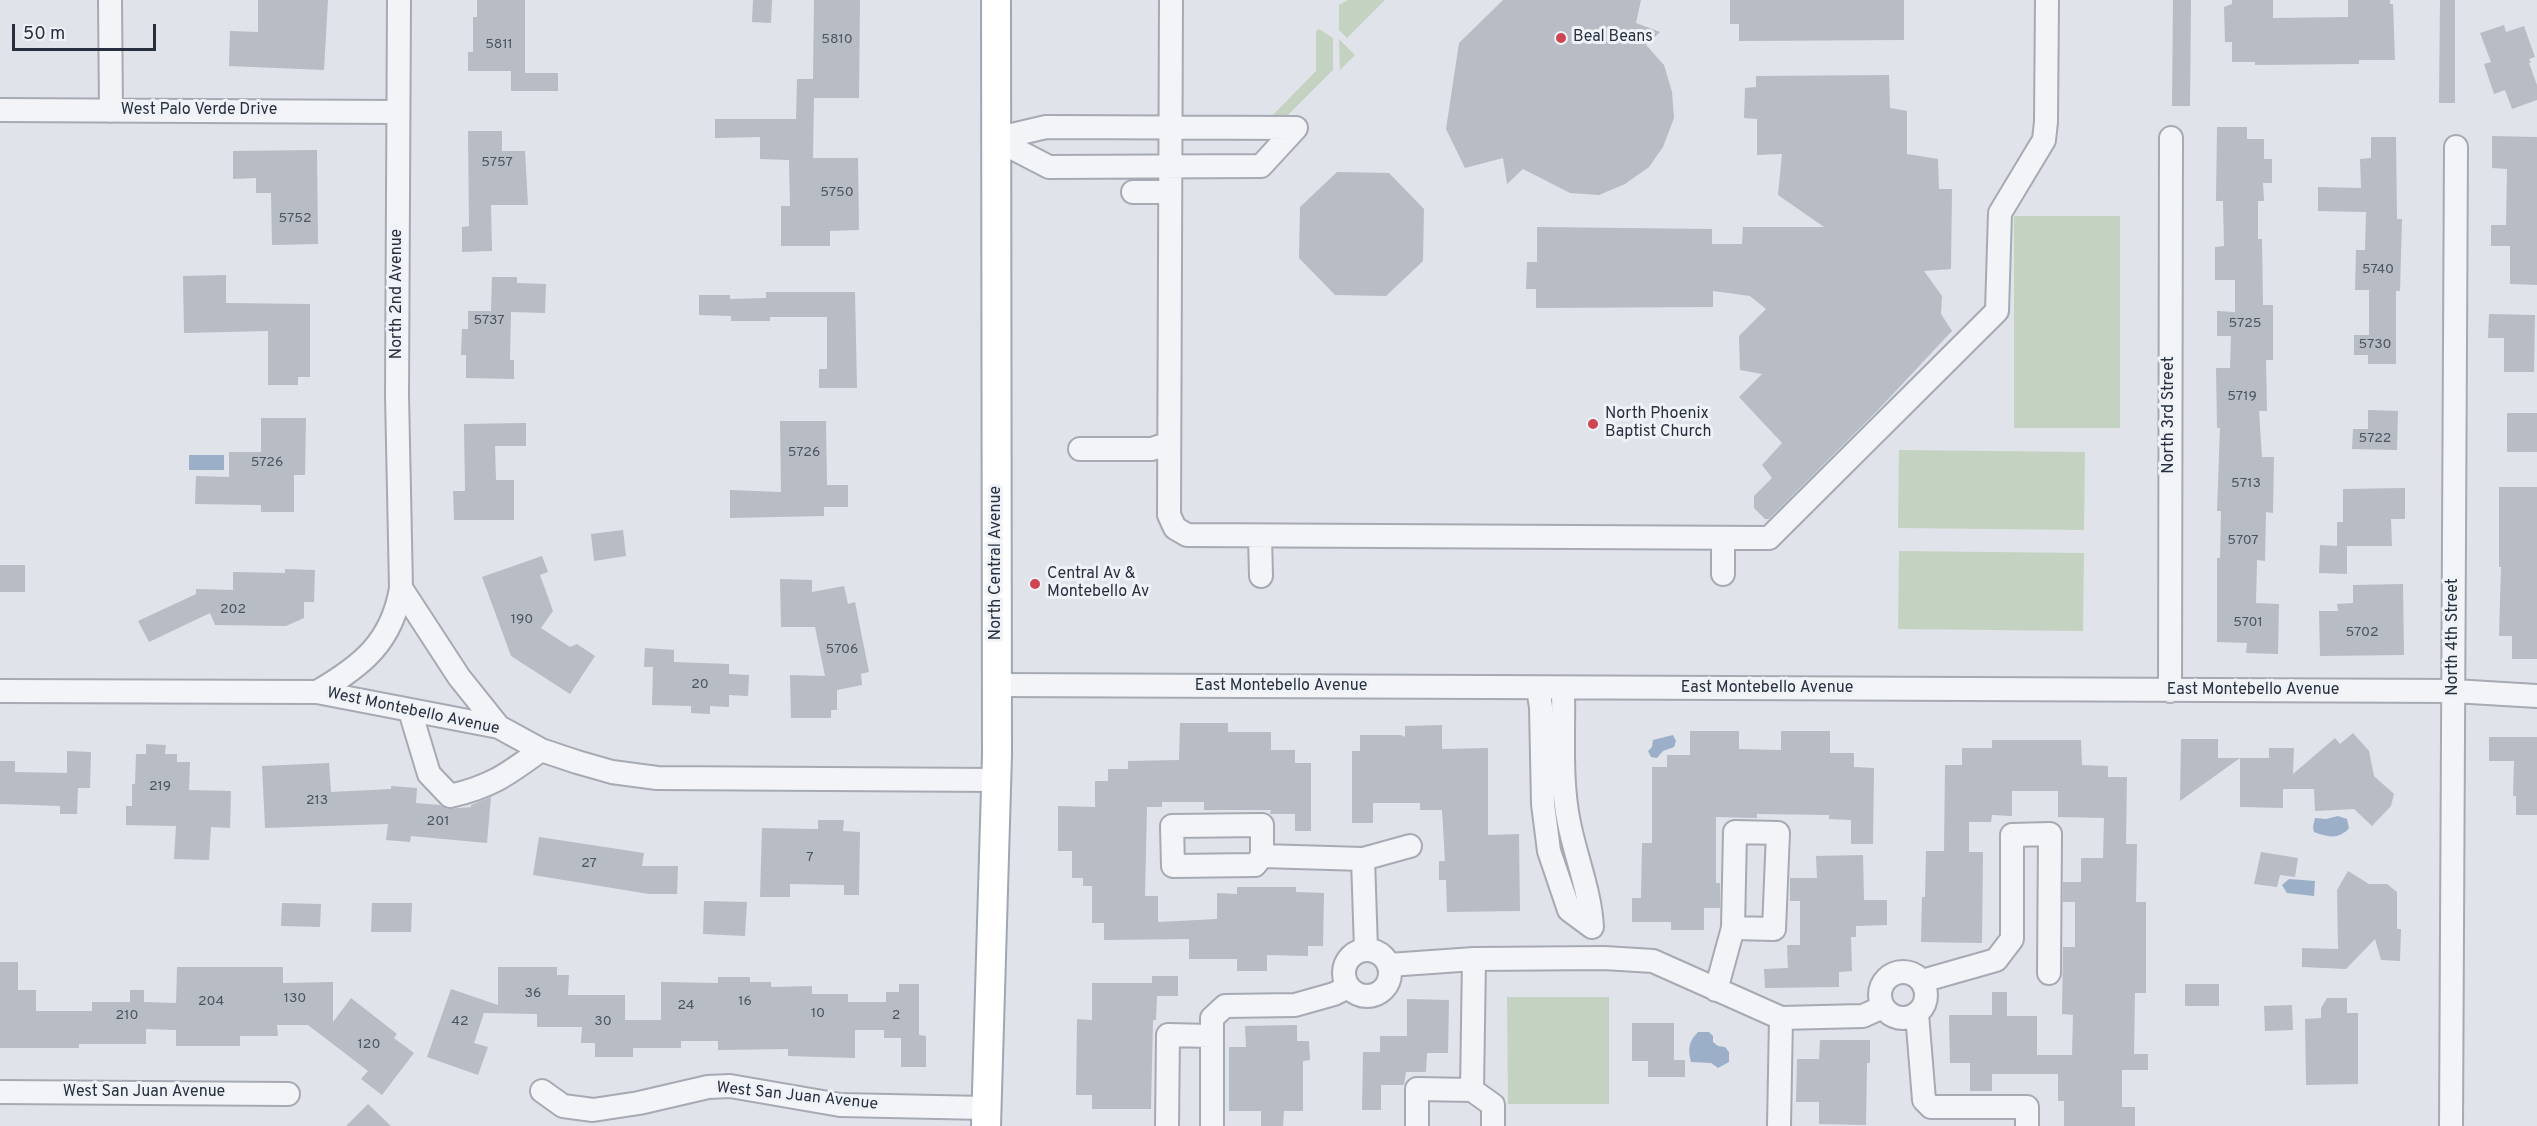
<!DOCTYPE html>
<html>
<head>
<meta charset="utf-8">
<style>
	body { margin:0 }
	#map { position:relative; width:2537px; height:1126px; overflow:hidden; background:#e0e3e9; font-family:Overpass,sans-serif }
	canvas { display:block }
	.scale { position:absolute; left:12px; top:24px; width:144px; height:27px; box-sizing:border-box; border:3px solid #283040; border-top:0; padding-left:8px; font-size:18px; line-height:21px; white-space:nowrap; color:#283040; -webkit-text-stroke:4px #eff2f6; paint-order:stroke }
</style>
</head>
<body>
<div id="map">
<canvas width="2537" height="1126"></canvas>
<div class="scale">50 m</div>
</div>
<script>
const c = document.querySelector('canvas').getContext('2d');
c.lineJoin = 'round';
function fill(path, color) {
  c.fillStyle = color;
  c.fill(path, 'evenodd');
}
function trace(path, color, width, dash) {
  c.strokeStyle = color;
  c.lineWidth = width;
  c.lineCap = dash ? 'butt' : 'round';
  c.setLineDash(dash || []);
  c.stroke(path);
}
function drawText(font, color, halo, rows, align = 'center') {
  c.font = font + ' Overpass,sans-serif';
  c.lineWidth = 6;
  c.setLineDash([]);
  c.textBaseline = 'middle';
  c.strokeStyle = halo;
  c.fillStyle = color;
  for (const [text, x, y, turn = 0] of rows) {
    c.save();
    c.translate(x, y);
    c.rotate((+turn || 0) * Math.PI / 180);
    c.textAlign = isNaN(turn) ? turn : align;
    if (halo) c.strokeText(text, 0, 0);
    c.fillText(text, 0, 0);
    c.restore();
  }
}
fill(new Path2D(`
	M1348 0H1385L1347 38 1339 30V5Z
	M1319 29 1333 38V70L1285 118 1271 117 1316 71V31Z
	M1339 39 1355 55 1340 70Z
	M2014 216H2120V428H2014Z
	M1899 450 2085 452 2084 530 1898 528Z
	M1899 551 2084 553 2083 631 1898 629Z
	M1507 997H1609V1104H1508Z`), '#c4d3c1');
fill(new Path2D(`
	M189 455H224V470H189Z
	M1673 735 1676 741 1674 747 1663 751 1657 758 1651 757 1648 751 1652 747 1653 740Z
	M2338 816 2347 819 2349 828C2339 840 2327 837 2314 832L2313 827 2315 818 2326 819Z
	M2289 879 2315 881 2314 896 2287 893 2282 885Z
	M1698 1032H1709L1713 1036V1042L1718 1046 1725 1047 1729 1052V1062L1718 1068 1711 1063 1691 1062C1688 1049 1688 1042 1698 1032Z`), '#9bafc9');
fill(new Path2D(`
	M258 0H328L324 70 229 66 230 31 258 32Z
	M477 0H525V73H558V91H511V71H468V52H473V17H477Z
	M753 0H772L771 23 752 22Z
	M814 0H860L859 98H814L813 158H858L859 230 830 231V246H781V206H790L789 160 760 159V137L715 138V119H796L797 79H813Z
	M1503 0H1641L1636 23 1660 32 1646 45 1664 65 1672 92 1674 118 1663 147 1649 167 1625 184 1599 195 1570 193 1523 169 1507 184 1503 158 1465 168 1446 129 1459 43Z
	M1730 0H1904V40L1739 41V24H1730Z
	M2173 0H2191L2190 106H2172Z
	M2232 0H2273V18L2348 17V0H2390V4H2393L2395 60H2359V64L2255 65V62H2232V42H2225L2224 7 2232 4Z
	M2440 0H2455V103H2439Z
	M2504 25 2506 32 2524 26 2535 57 2529 59 2531 63H2529L2537 85V100L2512 109 2505 90 2494 94 2484 64 2491 62 2480 33Z
	M1889 75 1890 108 1907 111V154L1938 159 1939 189H1952L1951 269 1924 271 1942 296 1941 314 1952 331 1877 411 1769 519H1765L1754 508V496L1772 478 1762 465 1782 443 1739 397 1762 374 1740 370 1739 336 1766 309 1750 296 1713 291V307L1536 308V289H1526L1527 262H1537V227L1712 229V244H1742L1743 227H1824L1778 195 1782 154 1757 155V119L1744 118 1745 88 1756 87V76Z
	M2217 127H2247V139H2264V159H2272V183H2263L2264 201H2258V239H2262L2263 305H2273V360H2266L2267 411H2259L2262 457H2274L2273 513 2266 512 2265 561 2257 560 2256 603 2279 604 2278 654 2246 653 2247 643 2217 642V558H2220L2221 511H2217L2220 428H2217L2216 368H2230L2231 336H2217V311L2235 312V280H2215V247L2224 246 2223 201H2216Z
	M468 131H502V151H525L528 205H491L492 251 462 252V227L469 226Z
	M2492 136 2537 137V285L2510 284V246H2491V225H2506L2507 169 2492 168Z
	M2371 137H2396L2397 219H2402L2400 291H2396V364H2368V355H2354V335H2369V290H2355L2356 250H2365L2366 212 2318 211V187L2361 188 2360 159 2371 158Z
	M317 150 318 244 272 245 271 193H256V178L233 179V151Z
	M1337 172 1389 173 1424 209 1423 261 1386 296 1335 295 1299 258 1300 207Z
	M226 275V303L310 304V377H298V385H268V331L184 333 183 276Z
	M492 277H517V283L546 284 545 313 511 312 510 360H514V379L466 378V355H461L462 329H468V311H491Z
	M766 292H855L857 388H819V369H827V317H770V321H731V316L699 315V295H730V299L766 298Z
	M2489 314 2535 315 2534 372H2504V338H2488Z
	M2368 410 2398 411 2397 450 2352 449 2353 429H2368Z
	M2507 413H2537V452H2507Z
	M261 418H306L305 475H294V512H261V505L195 504 196 476 229 477V452H261Z
	M780 421H826L827 485H848V507H824V516L730 518V490L781 492Z
	M526 423V446H495L496 480H514V520H454L453 491H465L464 424Z
	M2499 487H2537V659H2512V636H2499L2501 567H2499Z
	M2405 488V519H2391L2392 546H2347V574L2319 573 2320 545 2337 546V522H2343V489Z
	M623 530 626 556 594 561 591 534Z
	M542 556 548 572 540 575 553 611 541 628 570 647 577 644 595 656 570 694 511 656 482 577Z
	M0 565H25V592H0Z
	M285 569 315 570 314 602H304V618L286 626 215 625 210 613 149 642 138 621 196 594V589L233 590V572L285 573Z
	M780 579 812 580V592L844 586 848 604 855 602 869 672 861 674 862 685 837 690V710H831V718H791L790 675 825 676 815 627H781Z
	M2403 584 2404 655 2320 656 2319 611H2338L2337 604 2353 603V585Z
	M645 648 674 650V662L729 664V674L749 675 748 696 729 695V707L710 706V714L691 713V706L652 705 653 667H644Z
	M1180 723H1228V732H1271V750H1295V763H1311V831H1295V814H1270L1271 810H1204V802H1162V807H1147L1145 896H1158V922L1217 919V893L1237 894V887H1296V892L1324 893 1323 946H1308V956L1267 955V971H1237V959H1189V939L1104 940V923H1092V886H1083V878H1072V851H1058V806L1095 807V781H1108V769H1128V761L1179 760Z
	M1442 725V749L1488 748V835L1519 834 1520 911 1447 912 1446 880H1439V861H1445L1442 810H1420V803H1373V823H1352V751H1360V735H1401L1405 737V726Z
	M1690 731H1739V749L1781 750V731H1830V753H1854V767L1874 768 1873 844H1851V820L1829 819V815L1757 814V818L1716 817V883H1720V908H1704V930H1671V922H1632V898H1641L1642 843H1652V767H1667V755H1690Z
	M2353 733 2369 751 2374 776 2394 794 2391 806 2372 826 2354 809 2315 811 2314 789H2283V808L2240 807V758L2180 801 2181 739H2218V758H2269V748H2294L2293 774 2335 738 2340 744Z
	M2489 737H2537V815H2516V796H2513L2514 761H2489Z
	M1992 740H2081L2082 765 2108 766V777H2127L2126 844H2137L2136 902H2146V993H2135L2134 1054H2148V1070H2122V1107H2135V1126H2064V1101H2058V1074H1992V1091H1970V1063H1950L1949 1015H1992V992H2007V1016H2037V1055H2072L2073 1015 2062 1014 2063 947H2075V902H2063V882H2081V858H2103L2104 818 2058 817V791H2012V816L1992 815 1991 822H1969V852H1983L1982 943 1921 942 1922 897H1925L1926 851H1944L1945 765H1962V748H1992Z
	M146 744 166 745 165 754H177V762H190L189 790 231 791 230 828 211 827 209 860 174 859 176 826 126 825V806H132V784H135L136 754H146Z
	M67 751 91 752 90 788H78L77 814H60V806L0 804V761H15V772L67 773Z
	M329 763 331 792 391 789V786L417 788 416 803 440 805 447 809 471 807V805L491 797 487 843 411 836 410 842 386 840 388 824 265 828 262 766Z
	M818 820H844L843 831 860 832 859 895H844V885L790 884V897H760L762 828 818 829Z
	M539 837 644 853 642 866H678L677 894H649L533 875Z
	M2261 852 2298 858 2295 877 2280 875 2277 887 2254 884Z
	M1863 855 1864 900H1887V925L1856 926V937H1851L1852 971 1839 972V987L1765 988 1764 969 1788 968 1787 945H1800V901H1790V878H1817L1816 856Z
	M2348 871 2369 884H2387L2397 892V929H2401L2400 961 2381 960 2375 939 2346 969 2302 967V948L2338 949 2337 890Z
	M704 901 747 902 745 936 703 934Z
	M282 903 321 904 320 927 281 926Z
	M372 903H412L411 932H371Z
	M0 962H18V990H36V1011H92V1002H130V990H144V1002L176 1003 177 967H283V983L333 982V1022L351 998 397 1034 394 1038 414 1053 382 1095 361 1079 368 1071 308 1025H277L278 1036H240V1046H176V1030L146 1029V1044H79V1048H0Z
	M498 967H557V975H569L568 995H625V1020H661V982L718 983V977H750V982H771V987L812 986V994H848V1002H886V992H899V984H919V1035L926 1036V1067H901V1038H884V1030H855V1058L788 1056V1049L718 1050V1041H681V1048H633V1057H595V1043H581L582 1027H537V1014L484 1013 474 1043 488 1047 478 1075 427 1057 451 989 498 1005Z
	M1152 976H1178V996H1157L1156 1020H1153L1151 1109H1092V1095H1076L1077 1019 1092 1020V983H1152Z
	M2185 984H2219V1006H2185Z
	M2327 998H2347V1013H2358V1084L2306 1085 2305 1019 2321 1018V1008Z
	M1407 999 1449 1000 1448 1053H1427L1426 1072H1406L1404 1085H1381V1110H1362L1363 1052H1380V1036H1407Z
	M2292 1005 2293 1030 2265 1031 2264 1006Z
	M1632 1023H1674V1060H1685V1077H1648V1061H1632Z
	M1297 1025V1041H1309L1310 1060 1303 1061V1111H1284L1283 1126H1261V1111H1229V1047H1246L1245 1026Z
	M1820 1040H1870V1063H1867L1866 1125 1819 1124V1102H1796L1797 1059H1819Z
	M368 1104 391 1126H346Z`), '#b7bcc5');
const minor = new Path2D(`
	M110 0 111 111
	M399 0 397 395 401 588 459 677 499 727
	M1171 0 1169 515 1175 528 1187 535 1769 538 1997 311 2000 213 2044 140 2046 122 2047 0
	M0 110 398 112
	M1046 127 1296 128 1261 166 1049 167 995 139Z
	M1133 192H1170
	M1080 449H1152L1169 443
	M1260 536 1261 576
	M1723 538V574
	M998 685 2454 691 2537 696
	M1538 689 1541 707 1543 804 1549 851 1569 910 1592 927C1590 891 1576 858 1569 823 1560 780 1564 733 1563 689
	M0 691 317 692 499 727 541 750 577 762 612 772 657 778 997 780
	M2170 691 2171 138
	M317 692C362 666 392 642 401 588
	M410 711 429 774 450 796C491 787 508 774 541 750
	M1262 856V825L1172 826 1173 866 1255 865 1262 856 1363 859
	M1366 949 1363 859 1410 846
	M1344 973a23 23 0 1 1 46 0a23 23 0 1 1-46 0Z
	M1389 965 1474 959 1604 958 1653 961 1781 1018 1863 1016 1883 1007
	M1880 995a23 23 0 1 1 46 0a23 23 0 1 1-46 0Z
	M1922 981 1996 960 2012 939V835L2050 834 2049 973
	M1716 990 1733 928 1735 832 1778 833 1774 929 1733 928
	M1917 1014 1924 1100 1931 1107H2027V1126
	M1472 1090 1493 1105V1126
	M542 1091 563 1106 593 1110 639 1103 708 1087 730 1086 840 1105 986 1108
	M0 1092 288 1094
	M1167 1126 1168 1035 1211 1036
	M1212 1126V1018L1225 1006 1295 1005 1334 994 1348 987
	M1417 1126V1089L1472 1090 1474 959
	M1779 1126 1781 1018
	M2451 1126 2456 147`);
const major = new Path2D(`
	M986 1126 997 755 996 0`);
trace(minor, '#a5aab3', 26);
trace(major, '#9fa6b4', 32);
trace(minor, '#f2f4f7', 22);
trace(major, '#fff', 28);
for (const [x, y, r, color] of [
	[1561,38,6,"#ce4553"],
	[1593,424,6,"#ce4553"],
	[1035,584,6,"#ce4553"]
]) {
  const dot = new Path2D();
  dot.arc(x, y, r, 0, 2 * Math.PI);
  c.fillStyle = color;
  c.fill(dot);
  trace(dot, '#eff2f6', 2);
}
drawText('14px', '#4c5361', null, [
	["5810",837,40],
	["5811",499,45],
	["5757",497,163],
	["5750",837,193],
	["5752",295,219],
	["5740",2378,270],
	["5737",489,321],
	["5725",2245,324],
	["5730",2375,345],
	["5719",2242,397],
	["5722",2375,439],
	["5726",804,453],
	["5726",267,463],
	["5713",2246,484],
	["5707",2243,541],
	["202",233,610],
	["190",522,620],
	["5701",2248,623],
	["5702",2362,633],
	["5706",842,650],
	["20",700,685],
	["219",160,787],
	["213",317,801],
	["201",438,822],
	["7",810,858],
	["27",589,864],
	["36",533,994],
	["130",295,999],
	["204",211,1002],
	["16",745,1002],
	["24",686,1006],
	["10",818,1014],
	["210",127,1016],
	["2",896,1016],
	["42",460,1022],
	["30",603,1022],
	["120",369,1045]
]);
drawText('16px', '#283040', '#eff2f6', [
	["Beal Beans",1573,38],
	["North Phoenix",1605,415],
	["Baptist Church",1605,433],
	["Central Av &",1047,575],
	["Montebello Av",1047,593]
], 'left');
drawText('16px', '#283040', '#eff2f6', [
	["West Palo Verde Drive",199,111],
	["North 2nd Avenue",398,294,-90],
	["North 3rd Street",2170,415,-90],
	["North Central Avenue",997,563,-90],
	["North 4th Street",2454,637,-90],
	["East Montebello Avenue",1281,687],
	["East Montebello Avenue",1767,689],
	["East Montebello Avenue",2253,691],
	["West Montebello Avenue",413,712,12],
	["West San Juan Avenue",144,1093],
	["West San Juan Avenue",797,1097,6]
]);
</script>
</body>
</html>
